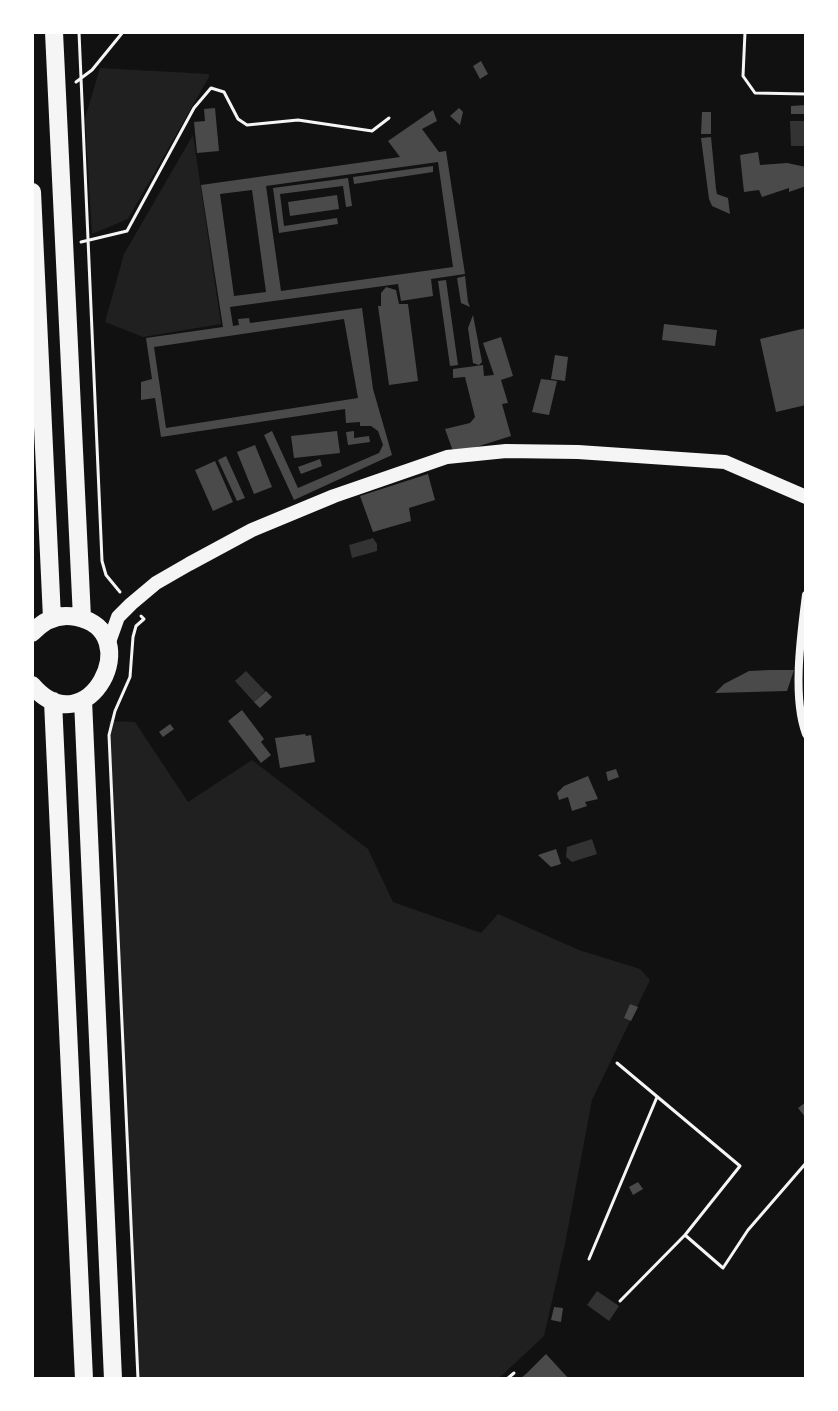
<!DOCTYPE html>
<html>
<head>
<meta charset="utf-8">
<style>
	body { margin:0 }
	#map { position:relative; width:838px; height:1411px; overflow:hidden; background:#111; font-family:Lato,sans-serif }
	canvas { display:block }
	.frame { position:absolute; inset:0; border:34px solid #fff; pointer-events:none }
</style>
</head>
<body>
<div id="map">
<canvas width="838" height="1411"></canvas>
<div class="frame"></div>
</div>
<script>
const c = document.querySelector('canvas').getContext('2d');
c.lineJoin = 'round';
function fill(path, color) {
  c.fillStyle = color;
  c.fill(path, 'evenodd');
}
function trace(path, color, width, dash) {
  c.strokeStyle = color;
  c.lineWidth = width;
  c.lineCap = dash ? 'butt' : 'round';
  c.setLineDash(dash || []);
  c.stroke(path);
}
fill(new Path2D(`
	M100 68 209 74V77L128 219 92 234 85 118Z
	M193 135 221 324 143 337 105 322 124 254Z
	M109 721 135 722 188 802 252 760 368 849 393 902 481 933 498 914 579 950 640 969 650 980 592 1100 565 1244 544 1336 498 1379H137Z`), '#202020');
fill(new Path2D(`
	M790 121H806V146H791Z
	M373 538 377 544V551L352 558 349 545Z
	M246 671 265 691 254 702 235 681Z
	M592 839 597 854 572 862 566 857 567 847Z
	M597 1291 619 1306 609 1321 587 1305Z`), '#333');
fill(new Path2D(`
	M481 61 488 74 480 79 473 66Z
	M806 105V114H791V106Z
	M215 108 219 151 197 153 194 122 205 121 204 109Z
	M459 108 463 112 460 125 450 116Z
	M433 110 437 121 422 129 439 152 446 151 465 274 431 279 433 296 401 301 398 284 230 307 233 326 239 325 238 319 249 318 250 323 362 308 373 389 392 455 294 500 264 435 272 431 298 488 379 453 383 445 378 431 371 426H360V422L346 423 345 409 161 437 155 398 141 400V382L152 379 146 338 223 327 201 185 400 157 388 141ZM438 162 453 267 281 291 266 186ZM252 190 266 292 234 296 220 194ZM344 319 358 398 166 428 154 347Z
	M702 112H711V134H701Z
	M711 137 716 189 717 194 728 198 730 214 712 206 709 199 701 138Z
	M758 152 760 165 787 163 806 167V186L789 192V188L762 197 759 190 744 192 740 155Z
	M433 166V172L354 184 353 177Z
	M348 178 352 206 346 207 343 186 280 194 284 226 337 218 338 224 279 233 273 188Z
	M337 195 339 209 290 216 288 202Z
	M465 276 468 302 470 307 461 303 457 278Z
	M446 280 458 365 450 366 438 281Z
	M386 287 396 290 399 304H408L418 381 389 385 378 306H381V293Z
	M473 315 482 362 479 365 473 363 468 328Z
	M664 324 717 330 715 346 662 340Z
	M806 328V405L776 412 760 339Z
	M501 337 513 376 501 380 508 403 502 404 511 436 454 454 445 429 470 423 475 417 465 377 453 378V369L483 365 484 376 494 375 483 343Z
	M555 355 568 357 565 381 551 379Z
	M541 379 557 381 549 415 532 412Z
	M337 431 340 453 294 458 291 436Z
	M354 431V438L369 436 370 442 348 445 346 432Z
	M255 445 272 487 254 494 237 452Z
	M226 456 245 498 237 501 218 460Z
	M320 459 322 466 301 474 298 467Z
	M215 461 233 502 213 511 195 470Z
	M428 474 435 500 409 508 411 521 373 532 360 496Z
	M770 670H794L787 691 715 693 724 684 749 671Z
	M266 691 272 697 260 708 254 702Z
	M242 710 264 739 261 742 271 755 261 763 228 721Z
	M170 724 174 729 163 737 159 732Z
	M305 734 306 736 311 735 315 762 280 768 275 738Z
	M616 769 619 777 608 781 606 772Z
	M588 776 598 799 585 802 587 806 572 811 568 797 559 800 557 793 564 786Z
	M556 849 561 864 551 867 538 855Z
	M630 1004 638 1007 631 1021 624 1018Z
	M806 1102V1118L798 1108Z
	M638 1182 643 1189 633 1195 629 1187Z
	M554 1307 563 1308 561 1322 551 1320Z
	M546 1354 569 1379H520L527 1373Z`), '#4a4a4a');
trace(new Path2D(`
	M79 32 102 561 106 575 120 592
	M745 32 743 76 755 93 806 94
	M76 82 92 70 123 32
	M81 242 127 231 194 108 211 88 224 92 238 119 247 125 298 120 372 131 389 118
	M617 1063 740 1166 685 1235
	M589 1259 657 1097
	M620 1301 685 1235 723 1268 748 1230 806 1163
	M138 1379 109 735 115 711 130 677 133 637 136 626 144 619 141 616
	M507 1379 514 1373`), '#f5f5f5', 3);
trace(new Path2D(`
	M806 595C801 635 792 697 806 734`), '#f5f5f5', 8);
trace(new Path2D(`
	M108 645 118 617 131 604 156 583 189 564 252 530 334 496 447 457 506 451 578 452 725 462 806 497`), '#f5f5f5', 14);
trace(new Path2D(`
	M54 32 82 618
	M32 192 52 618
	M32 633C44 620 58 613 76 617 149 631 87 750 32 685
	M83 700 113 1379
	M53 701 84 1379`), '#f5f5f5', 18);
</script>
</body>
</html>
